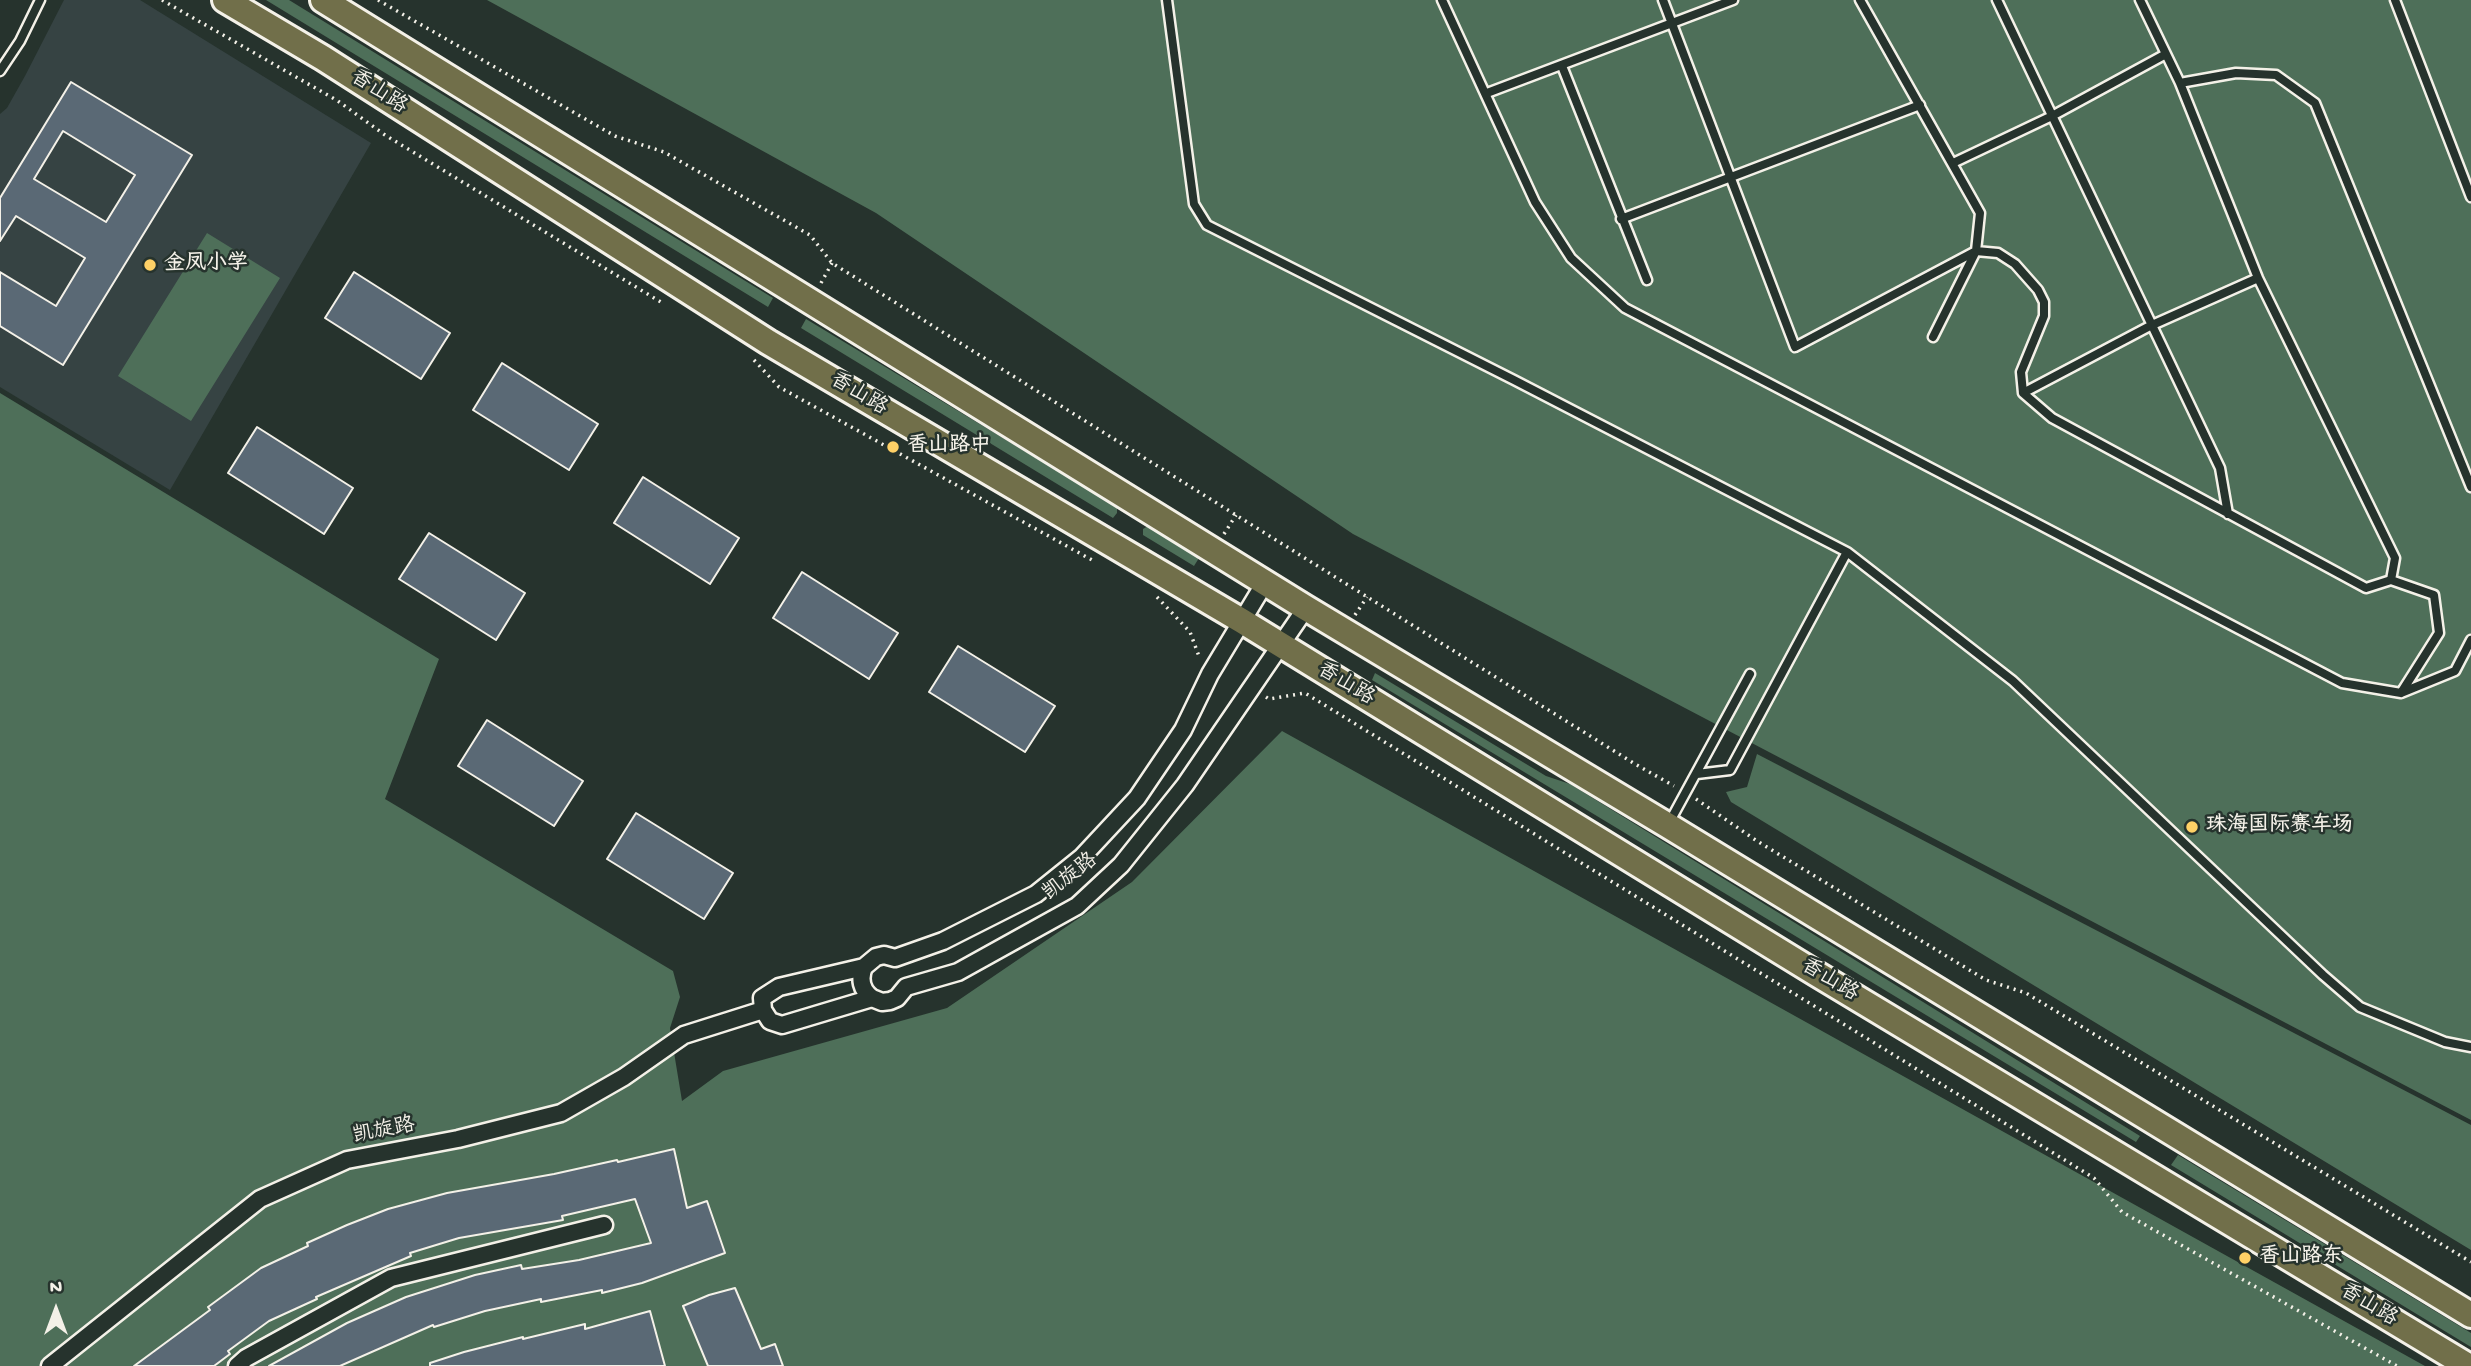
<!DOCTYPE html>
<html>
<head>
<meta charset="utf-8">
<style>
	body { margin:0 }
	#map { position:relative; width:2471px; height:1366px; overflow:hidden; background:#26332d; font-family:"Gochi Hand",sans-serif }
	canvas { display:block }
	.north { position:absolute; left:21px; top:1275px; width:70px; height:70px; -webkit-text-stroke:5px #26332d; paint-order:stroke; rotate:0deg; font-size:19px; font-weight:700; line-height:28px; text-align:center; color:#f4f1e8 }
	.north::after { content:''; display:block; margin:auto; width:24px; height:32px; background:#f4f1e8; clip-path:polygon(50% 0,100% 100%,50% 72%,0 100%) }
</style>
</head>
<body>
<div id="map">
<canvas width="2471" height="1366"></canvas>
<div class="north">N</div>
</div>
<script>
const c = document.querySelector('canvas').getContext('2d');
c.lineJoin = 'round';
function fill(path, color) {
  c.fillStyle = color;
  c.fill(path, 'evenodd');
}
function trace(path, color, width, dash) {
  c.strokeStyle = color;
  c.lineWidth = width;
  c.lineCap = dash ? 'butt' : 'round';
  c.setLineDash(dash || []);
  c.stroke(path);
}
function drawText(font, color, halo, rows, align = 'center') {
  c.font = font + ' "Gochi Hand","LXGW WenKai TC",sans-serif';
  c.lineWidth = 5;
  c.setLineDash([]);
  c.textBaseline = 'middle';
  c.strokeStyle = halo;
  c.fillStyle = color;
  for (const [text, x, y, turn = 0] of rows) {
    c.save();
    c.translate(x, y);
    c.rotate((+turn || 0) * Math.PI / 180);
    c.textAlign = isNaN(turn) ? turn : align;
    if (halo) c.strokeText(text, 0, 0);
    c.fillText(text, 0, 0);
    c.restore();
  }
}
fill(new Path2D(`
	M64 0H140L371 143 170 490 0 387V114L7 108 25 76Z`), '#364343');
fill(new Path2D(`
	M266 0H289L773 298 768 307Z
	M487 0H2471V1120L1353 534 876 213Z
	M207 233 280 278 191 421 118 376Z
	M806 319 1117 507V513L1113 518 801 328Z
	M0 393 439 659 385 799 673 971 680 997 670 1028 682 1101 723 1071 947 1008 1132 882 1282 731 2425 1366H0Z
	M1148 526 1199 558 1194 566 1143 535V529Z
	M1375 673 1546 776 1570 784 2140 1136 2136 1142 1372 680Z
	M1757 754 2471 1125V1250L1731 802 1726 792 1747 787Z
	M2178 1155 2471 1333V1347L2171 1165Z`), '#4e6f59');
const building = new Path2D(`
	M71 82 192 155 63 365 0 326V272L56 306 85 258 16 216 0 241V198ZM63 131 135 175 106 222 34 179Z
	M354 272 450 333 421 379 325 318Z
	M502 363 598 424 569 470 473 410Z
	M257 427 353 488 324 534 228 473Z
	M643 477 739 538 710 584 614 523Z
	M429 533 525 593 496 640 399 579Z
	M802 572 898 633 869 679 773 618Z
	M958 646 1055 706 1025 752 929 692Z
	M487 720 583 781 554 826 458 766Z
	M636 813 733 873 704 919 607 859Z
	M674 1149 687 1208 707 1201 725 1253 642 1283 602 1293V1290L541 1302V1299L485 1311 434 1327 433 1325 340 1366H269L347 1323 406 1297 475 1275 521 1265 522 1269 579 1260 651 1243 635 1199 562 1216 563 1220 459 1238 410 1253 411 1256 316 1297 317 1299 269 1321 228 1351 230 1354 214 1366H134L210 1310 208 1307 261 1268 308 1246 307 1243 347 1225 388 1209 447 1193 554 1174 617 1160 618 1162Z
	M735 1288 761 1349 775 1344 783 1366H708L683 1306 709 1295Z
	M650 1311 665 1366H430V1363L464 1352 523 1337V1339L585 1324V1329Z`);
fill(building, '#5a6975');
trace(building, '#f4f1e8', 2);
const lane = new Path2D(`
	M1167 0 1194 204 1207 225 1514 380 1847 552 2013 681 2323 975 2360 1007 2445 1042 2471 1047
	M1442 0 1535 202 1571 258 1625 308 2342 683 2401 693 2455 671 2471 640
	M1663 0 1795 347 1976 251 1998 253 2015 264 2038 290 2044 302V316L2021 372 2023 393 2052 418 2366 588 2391 580 2395 558 2258 278 2180 83 2140 0
	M1860 0 1980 213 1976 251 1933 337
	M1997 0 2220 468 2228 514
	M2395 0 2471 197
	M1562 66 1647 280
	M0 71 20 41 40 0
	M2180 83 2236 73 2276 75 2315 103 2471 487
	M1487 93 1733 0
	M1953 163 2052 116 2166 54
	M1621 219 1920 105
	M2023 393 2150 326 2258 278
	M2391 580 2434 595 2439 633 2401 693
	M1697 774 1730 770 1847 552
	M1669 823 1750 674`);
const street = new Path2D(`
	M1266 581 1210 674 1183 730 1137 798 1082 857 1036 894 943 941 895 958 884 955 876 957 864 967 779 987 762 998 763 1010 770 1021 782 1025 872 998 882 1002 890 1001 897 998 906 987 958 972 1077 906 1121 865 1185 785 1306 608
	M864 967C859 979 861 990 872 998
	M50 1366 260 1199 347 1160 458 1139 561 1113 624 1077 684 1035 763 1010
	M237 1366 246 1358 391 1278 604 1225`);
const primary = new Path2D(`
	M225 0 323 58 768 342 1242 621 1817 974 2468 1366
	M323 0 1306 608 1667 825 2471 1315`);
trace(lane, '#f4f1e8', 13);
trace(street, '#f4f1e8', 21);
trace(primary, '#f4f1e8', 30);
trace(new Path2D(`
	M162 0 338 101 385 135 664 304
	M378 0 615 136 664 152 810 235 832 263 1635 764 1674 786
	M821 283 832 263
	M754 360 779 387 1092 560
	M1224 534 1236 515
	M1157 597 1190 632 1200 659
	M1355 615 1367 597
	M1266 697 1269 699 1305 693 2094 1178 2122 1212 2397 1366
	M1696 799 1757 841 1986 980 2026 993 2471 1262`), '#f4f1e8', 3.5, [2, 5]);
trace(lane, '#26332d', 8);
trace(street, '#26332d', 16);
trace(primary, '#716f4a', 24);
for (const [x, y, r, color] of [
	[150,265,7,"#ffd166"],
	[893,447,7,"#ffd166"],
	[2192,827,7,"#ffd166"],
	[2245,1258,7,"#ffd166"]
]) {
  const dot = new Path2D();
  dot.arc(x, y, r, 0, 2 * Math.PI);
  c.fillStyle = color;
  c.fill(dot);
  trace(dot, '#26332d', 2.5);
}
drawText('21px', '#f4f1e8', '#26332d', [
	["香山路",378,93,33],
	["香山路",858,395,31],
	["香山路",1345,685,31],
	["凯旋路",1071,878,-38],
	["香山路",1829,981,31],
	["凯旋路",384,1132,-11],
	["香山路",2368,1306,31]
]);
drawText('bold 21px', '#f4f1e8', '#26332d', [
	["金凤小学",164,265],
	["香山路中",907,447],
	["珠海国际赛车场",2206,827],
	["香山路东",2259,1258]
], 'left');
</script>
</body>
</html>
